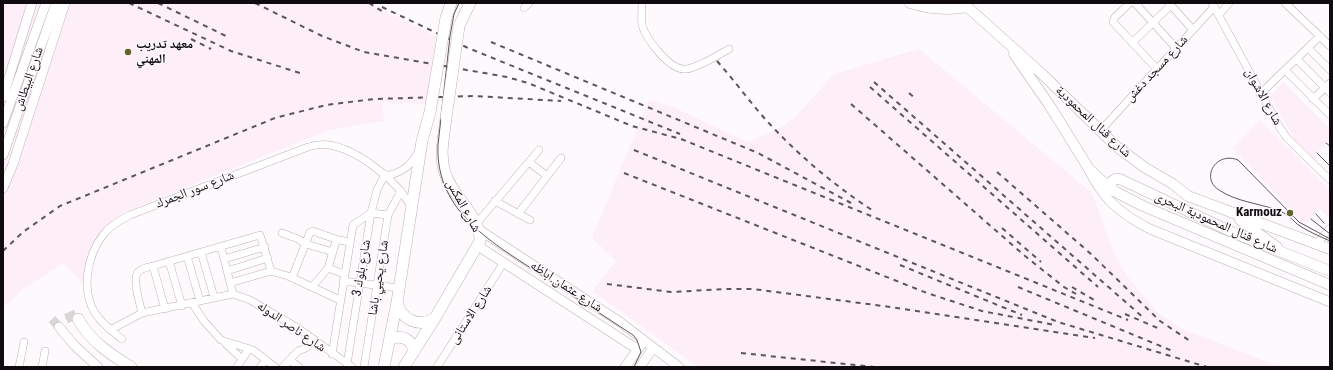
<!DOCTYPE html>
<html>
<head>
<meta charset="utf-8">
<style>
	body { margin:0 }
	#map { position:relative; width:1333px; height:370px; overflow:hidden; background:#fef9fc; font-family:"Roboto Condensed",sans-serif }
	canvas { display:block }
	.frame { position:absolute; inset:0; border:4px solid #0f0b0e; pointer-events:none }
</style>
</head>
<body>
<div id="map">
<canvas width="1333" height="370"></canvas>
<div class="frame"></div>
</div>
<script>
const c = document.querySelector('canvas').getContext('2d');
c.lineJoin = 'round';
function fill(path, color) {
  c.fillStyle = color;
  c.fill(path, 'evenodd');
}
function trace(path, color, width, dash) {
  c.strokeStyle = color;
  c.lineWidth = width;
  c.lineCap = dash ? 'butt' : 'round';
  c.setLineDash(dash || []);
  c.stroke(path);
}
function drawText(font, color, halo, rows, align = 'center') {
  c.font = font + ' "Roboto Condensed","Noto Naskh Arabic",sans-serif';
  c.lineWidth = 3;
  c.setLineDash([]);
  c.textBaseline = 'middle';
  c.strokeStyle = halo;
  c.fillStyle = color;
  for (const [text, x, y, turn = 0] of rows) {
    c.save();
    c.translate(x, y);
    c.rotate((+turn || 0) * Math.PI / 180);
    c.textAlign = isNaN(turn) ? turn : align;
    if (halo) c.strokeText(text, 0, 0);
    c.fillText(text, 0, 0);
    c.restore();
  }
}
fill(new Path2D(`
	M3 3H373L382 10 436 36 426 104 382 102 384 121 329 130 124 212 105 228 85 285 63 263 21 291 3 308Z
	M919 49 1092 193 1116 257 1128 277 1158 313 1182 329 1270 363 1293 367H698L592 291 616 261 592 238 649 100 673 107 747 142 782 127 797 115 834 74Z
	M1283 82 1330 129V138L1313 157 1295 140 1270 96Z
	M1260 120 1330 190V219L1320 209 1305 224 1232 148Z`), '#feeef8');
trace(new Path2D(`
	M52 319 59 327`), '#dad5d8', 9, [9, 4.5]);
trace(new Path2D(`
	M69 312 73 321`), '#dad5d8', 11, [11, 5.5]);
const minor = new Path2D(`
	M642 3C642 10 641 18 642 25 646 39 670 71 686 69 698 68 718 55 729 49
	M1130 3 1115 17 1113 22 1157 69
	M1135 3 1176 48
	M1169 3 1193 30
	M1212 3 1280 128 1287 138 1330 180
	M1285 3 1330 46
	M524 8 529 3
	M1219 15 1229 3
	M1132 43 1171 5
	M1308 48 1330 70
	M1297 59 1330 93
	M1285 70 1330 115
	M1260 94 1320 36
	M1313 99 1330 83
	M1100 131 1214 7
	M529 162 547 176
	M387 176C402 172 411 166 418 152
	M495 201 530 220
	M518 214 561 158
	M476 224 539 150
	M282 233 298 239 306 244 333 252
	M1317 244 1330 228
	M221 247 233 294
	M201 252 214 297
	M187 256 200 301
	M224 259 265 247
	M169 261 182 306
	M153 266 165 309
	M328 268 344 274
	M227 271 268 258
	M292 278 310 232 313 231 338 240
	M343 281 398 288
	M230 283 271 271 288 276 340 300
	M312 287 328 268 336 241 339 240 350 242
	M192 303 204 321 221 340 253 350 275 367
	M142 313C140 304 132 279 138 272 142 268 148 267 153 266L260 235 271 271
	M110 330 142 313 233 294 250 300 298 328 352 367
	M122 339C112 331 102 324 95 313 81 290 87 256 103 235 110 226 120 220 130 215L308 147C315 145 322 144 329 145 357 149 398 181 411 207
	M226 344 242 359
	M332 354 353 225 371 213 388 215
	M290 360 299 367
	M347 364 371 213 377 190 385 174
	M19 367 24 342
	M42 367 45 351
	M237 367 249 349
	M260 367 266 360
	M283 367 298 351 306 348 314 340
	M364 367 388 215 401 191
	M437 367 504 262`);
const tertiary = new Path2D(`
	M3 97 32 3
	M3 123 46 3
	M3 155 56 3
	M1089 170C1103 199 1122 215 1150 229L1330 302
	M3 188 13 164 65 3
	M478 229 620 322 679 367
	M478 246 637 349
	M59 327 75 346 98 367
	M625 367 641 345
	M640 367 653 348`);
const secondary = new Path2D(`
	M910 3C929 9 947 11 967 7
	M963 3 1041 73 1116 146 1144 167 1173 184 1188 196 1330 249
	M1014 54 1050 106 1089 169 1112 190 1143 206 1330 285
	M1112 190 1111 182 1115 179H1120L1234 233 1330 271
	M1240 220 1277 247`);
const primary = new Path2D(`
	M446 18 451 3
	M459 26 470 3
	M397 302C401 320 419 328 435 318
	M78 319C90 341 110 354 131 367
	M390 339C401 335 410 338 414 349
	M384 367 397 302 422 141 430 112
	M404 367 435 318 480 241C481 216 452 197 445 173 439 155 444 136 446 118`);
trace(minor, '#beb2b9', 8);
trace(tertiary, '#beb2b9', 10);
trace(secondary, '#beb2b9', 11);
trace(primary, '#beb2b9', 12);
trace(minor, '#fff', 7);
trace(tertiary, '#fff', 9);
trace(secondary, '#fff', 10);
trace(primary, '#fff', 11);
trace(new Path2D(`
	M459 3 454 14 450 36 438 145C435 213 495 244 543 276 573 296 603 315 633 335L637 340 641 352 634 367
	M1326 143 1330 146
	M1317 153 1330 166
	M1316 214 1324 223
	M1311 219 1330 234
	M1330 239 1299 222 1238 160C1216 151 1200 178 1219 190 1237 202 1258 203 1277 210 1286 213 1291 218 1297 224 1307 231 1319 236 1330 241`), '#5b5659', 1);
trace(new Path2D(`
	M129 3 231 51 303 74
	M158 3 226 36
	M255 3 322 36 364 52 507 77 528 83 632 126 681 139 1128 320
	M369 3 385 13
	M382 7 468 48 680 134
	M191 39 211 49
	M491 42 758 153 851 203
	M717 61C734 80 749 101 766 120 798 155 836 187 875 212
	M874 82 1145 319
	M870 87 1098 287
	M909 93 916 99
	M851 104 1025 256 1064 287 1076 294
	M634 150 1058 322 1207 367
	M997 172 1091 254 1160 321 1190 341
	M624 173 927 293 982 311 1055 325
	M1002 228 1041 262
	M3 251 23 232 60 206 275 118 326 105 374 99 474 96 561 101
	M900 265 1022 315
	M607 284 671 292 726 289H753L883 306 1095 338
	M1018 287 1175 352
	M1072 287 1096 301
	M1125 314 1160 329
	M741 353 874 367`), '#5b5659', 2, [5, 5]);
const primaryBridge = new Path2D(`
	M430 112 446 18
	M446 118 459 26`);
trace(primaryBridge, '#beb2b9', 12, []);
trace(primaryBridge, '#fff', 11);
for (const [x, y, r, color] of [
	[128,52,4,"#65612d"],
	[1290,213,4,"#65612d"]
]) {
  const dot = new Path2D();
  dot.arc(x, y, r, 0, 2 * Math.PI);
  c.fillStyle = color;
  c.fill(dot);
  trace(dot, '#fef9fc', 1.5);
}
drawText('bold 13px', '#0f0b0e', '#fef9fc', [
	["معهد تدريب",136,45],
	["المهني",136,60],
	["Karmouz",1282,213,"right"]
], 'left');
drawText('13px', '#0f0b0e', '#fef9fc', [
	["شارع مسجد دغش",1157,69,-47],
	["شارع البيطاش",29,79,-71],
	["شارع الاشوان",1263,97,61],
	["شارع قنال المحمودية",1093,122,43],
	["شارع سور الجمرك",195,190,-21],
	["شارع المكس",463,206,61],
	["شارع قنال المحمودية البحرى",1216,223,24],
	["شارع بلوك 3",362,268,-80],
	["شارع يحيي باشا",379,278,-81],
	["شارع عثمان اباظه",566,287,33],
	["شارع الاستانى",471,315,-57],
	["شارع ناصر الدوله",291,327,34]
]);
</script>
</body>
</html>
